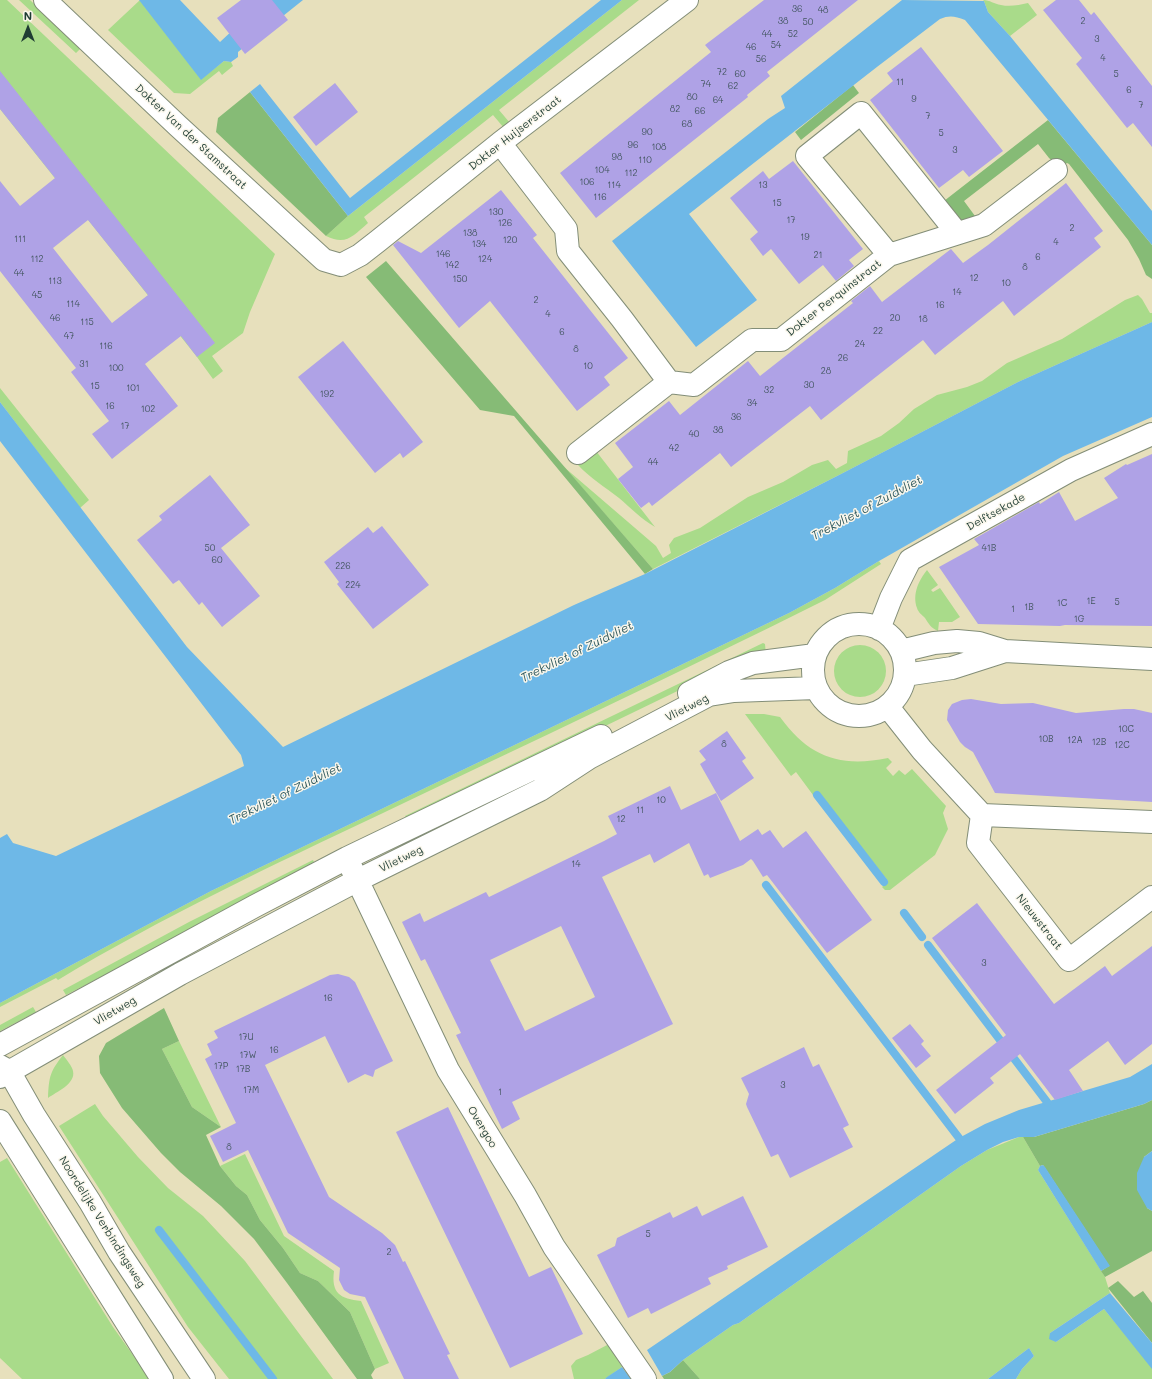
<!DOCTYPE html>
<html>
<head>
<meta charset="utf-8">
<style>
	body { margin:0 }
	#map { position:relative; width:1152px; height:1379px; overflow:hidden; background:#e7e0bc; font-family:Mali,sans-serif }
	canvas { display:block }
	.north { position:absolute; left:8px; top:8px; width:40px; height:40px; -webkit-text-stroke:3px #fbf7ec; paint-order:stroke; rotate:0deg; font-size:11px; font-weight:700; line-height:16px; text-align:center; color:#1f3d34 }
	.north::after { content:''; display:block; margin:auto; width:14px; height:18px; background:#1f3d34; clip-path:polygon(50% 0,100% 100%,50% 72%,0 100%) }
</style>
</head>
<body>
<div id="map">
<canvas width="1152" height="1379"></canvas>
<div class="north">N</div>
</div>
<script>
const c = document.querySelector('canvas').getContext('2d');
c.lineJoin = 'round';
function fill(path, color) {
  c.fillStyle = color;
  c.fill(path, 'evenodd');
}
function trace(path, color, width, dash) {
  c.strokeStyle = color;
  c.lineWidth = width;
  c.lineCap = dash ? 'butt' : 'round';
  c.setLineDash(dash || []);
  c.stroke(path);
}
function drawText(font, color, halo, rows, align = 'center') {
  c.font = font + ' Mali,sans-serif';
  c.lineWidth = 3;
  c.setLineDash([]);
  c.textBaseline = 'middle';
  c.strokeStyle = halo;
  c.fillStyle = color;
  for (const [text, x, y, turn = 0] of rows) {
    c.save();
    c.translate(x, y);
    c.rotate((+turn || 0) * Math.PI / 180);
    c.textAlign = isNaN(turn) ? turn : align;
    if (halo) c.strokeText(text, 0, 0);
    c.fillText(text, 0, 0);
    c.restore();
  }
}
fill(new Path2D(`
	M0 0H7L275 254 250 312 243 333 212 356 223 371 213 379 197 357 0 109Z
	M19 0H30L81 48 76 53Z
	M140 0 201 79 224 61 231 62 233 66 222 75 219 71 190 94 174 93 108 30Z
	M622 0H639L499 110 510 123 504 128 493 115 364 217 368 223C353 236 346 246 326 236L348 216Z
	M983 0C990 0 994 4 1001 5 1010 7 1019 5 1028 3L1037 15 1010 36 988 12 984 1Z
	M1138 295 1142 299 1150 313H1152V322L1018 382 841 474 653 569 564 467 656 546 663 558 671 553 669 545 674 538 700 528 748 497 783 482 812 465 828 460 836 469 847 463 848 451 881 436 899 423 914 409 937 395 967 387 982 381 1007 363 1062 339 1125 300Z
	M0 388 89 500 80 508 0 402Z
	M596 451 655 527C641 519 631 508 619 498 605 487 590 478 578 465Z
	M879 561 881 564 825 600C679 673 531 742 383 813 273 865 162 917 58 980L56 978 0 1007V1003L211 891 789 613 835 588Z
	M927 570 938 585 931 590 933 592 940 588 960 617 952 622H939L938 631C931 628 929 624 925 618 922 615 918 612 917 608 912 594 919 580 927 570Z
	M763 643 765 644 766 655 725 668 407 822 405 816Z
	M834 671a26 26 0 1 1 52 0a26 26 0 1 1-52 0Z
	M745 714H764L780 717C809 757 840 768 888 758L892 762 886 768 893 776 899 770 905 775 912 769 946 806 943 813 948 829 935 855 890 890H885L882 887 888 881 817 792 813 795 796 772 791 776Z
	M313 860 316 866 66 995 63 990 189 922Z
	M33 1007 36 1012 0 1031V1025Z
	M179 1041 221 1127 192 1107 162 1049Z
	M63 1055C66 1059 72 1066 73 1071 76 1084 56 1092 48 1098 49 1076 50 1072 63 1055Z
	M95 1104 103 1116 138 1157 168 1188 203 1216 245 1261 333 1379H229L188 1327 59 1126Z
	M1019 1137H1023L1040 1166 1038 1170 1105 1277 1110 1293 1050 1333 1056 1342 1104 1309 1152 1367V1379H1016L1022 1369 1034 1356 1029 1348 988 1379H700L683 1360 733 1325 739 1323 961 1166 987 1150Z
	M245 1154 284 1236 334 1271C331 1293 340 1299 361 1301L389 1363 375 1369 350 1312 318 1281 300 1273 283 1248 260 1220 247 1195 236 1186 220 1166Z
	M7 1158 113 1327 150 1379H22L0 1358V1162Z
	M609 1344 622 1367 605 1379H574L571 1366 576 1360 588 1355Z`), '#a9db8a');
fill(new Path2D(`
	M853 85 859 93 801 140 795 132Z
	M250 92 348 216 326 236 216 132 218 118Z
	M1048 120 1152 245V279L1146 275 1139 259 1128 240 1069 164 1067 163 1060 168 1049 158 1038 144 964 201 975 216 966 225H963L944 201Z
	M386 261 653 569 645 574 514 416 480 410 366 277Z
	M164 1008 179 1041 162 1049 192 1107 221 1127 206 1135 220 1166 236 1186 247 1195 260 1220 283 1248 300 1273 318 1281 350 1312 375 1369 371 1375 373 1379H357L287 1283 254 1239 221 1206 180 1172 161 1153 122 1108 100 1073 99 1056 106 1043Z
	M1152 1100V1151L1144 1157 1147 1208 1152 1211V1251L1105 1277 1101 1271 1109 1266 1043 1165 1040 1166 1023 1137H1034L1144 1104Z
	M1118 1281 1134 1297 1143 1291 1152 1303V1343L1108 1288Z
	M683 1360 700 1379H664L662 1376 670 1372Z`), '#86bb76');
fill(new Path2D(`
	M139 0H180L220 42 265 0H303L238 52V57L231 62 224 61 201 80Z
	M601 0H622L348 216 250 92 260 84 350 198Z
	M902 0 984 1 988 12 1010 36 1152 211V245L965 20C955 16 949 15 940 19 855 83 772 149 689 214L757 300 696 347 612 241 768 119 785 108 781 96Z
	M1152 322V417L1063 456 879 561 835 588 789 613 211 891 0 1003V838L7 834 13 843 56 856 244 766 241 755 0 441V402L187 647 283 747 574 605 645 574 841 474 1018 382Z
	M1152 1064V1100L1144 1104 1034 1137H1019L1003 1142 987 1150 961 1166 739 1323 733 1325 683 1360 670 1372 662 1376 647 1350 959 1138 985 1124 1019 1110 1130 1077Z
	M1152 1151V1211L1147 1208 1137 1190V1173L1144 1157Z
	M1043 1165 1045 1167 1110 1266 1101 1271 1038 1170 1040 1166Z
	M1110 1293 1152 1343V1369L1104 1309 1056 1342 1049 1339 1050 1333Z
	M1029 1348 1034 1356 1022 1369 1016 1379H988Z
	M622 1367 631 1379H605L607 1377Z`), '#6eb8e7');
trace(new Path2D(`
	M817 795 884 882
	M766 885 959 1138
	M904 913 922 937
	M928 945 1047 1102
	M159 1230 273 1379`), '#6eb8e7', 8);
fill(new Path2D(`
	M241 0H272L288 20 245 54 217 18Z
	M764 0H858L767 72 770 76 747 95 748 97 596 218 560 173 711 52 705 45Z
	M1056 0H1079L1091 15 1094 12 1152 86V147L1133 123 1127 128 1076 64 1082 58 1043 10Z
	M921 47 1003 151 969 177 963 170 939 188 870 100 893 81 887 73Z
	M0 71 215 343 197 357 181 336 145 364 178 406 112 459 92 434 109 421 71 372 76 368 0 271V181L20 206 55 178 0 109ZM88 220 148 295 112 323 53 248Z
	M335 83 358 112 316 146 293 117Z
	M793 161 863 249 849 260 854 266 836 281 823 265 799 284 771 249 763 256 750 239 758 232 730 198 763 171 769 179Z
	M1066 183 1103 231 1094 238 1101 247 1014 316 1003 301 935 355 923 340 821 420 810 406 731 467 720 453 652 506 649 502 641 508 618 479 633 467 615 443 669 401 680 415 748 361 760 376 853 303 851 301 870 286 882 302 951 249 963 263 988 245Z
	M501 190 537 235 533 238 628 358 604 377 610 385 577 411 490 301 459 328 393 245 398 241 421 253Z
	M343 341 423 442 403 458 400 453 375 473 298 377Z
	M1152 454V626L1065 625 1060 626 978 624 939 567 979 545 974 539 1039 502 1040 504 1059 492 1075 521 1118 498 1104 478 1126 464 1127 465Z
	M210 475 250 525 221 548 260 596 222 627 202 602 199 605 179 580 173 584 137 540 162 520 159 516Z
	M382 526 429 585 373 629 337 584 339 582 324 562 368 527 373 533Z
	M971 699 1001 704 1033 703 1076 713 1124 709H1134L1152 713V802L995 793 973 752 965 747 960 742 947 720 948 710 952 704 962 700Z
	M727 731 746 758 742 761 754 778 721 801 700 764 706 760 699 751Z
	M670 786 681 810 716 793 740 841 758 829 762 835 770 830 783 848 806 831 872 920 827 953 767 875 763 877 753 861 751 859 743 865 710 878 708 874 704 876 689 843 654 863 650 854 602 877 673 1024 512 1102 520 1119 502 1129 456 1035 461 1033 425 959 421 961 402 922 420 913 424 922 486 892 489 897 604 841 617 834 608 816ZM561 926 595 997 525 1031 490 960Z
	M977 903 1054 1004 1105 966 1112 976 1152 946V1044L1125 1065 1108 1041 1069 1070 1083 1091 1055 1100 1020 1054 990 1078 994 1083 955 1114 936 1090 1006 1035 932 938Z
	M338 974 349 977 355 982 393 1061 375 1070 373 1077 365 1074 348 1083 325 1036 265 1065 329 1197 382 1233 395 1245 403 1262 405 1261 450 1354 447 1355 459 1379H404L365 1297 350 1294 344 1290 339 1280 340 1268 288 1233 248 1150 223 1162 210 1136 236 1123 205 1059 212 1055 207 1044 218 1038 214 1031 330 975Z
	M910 1024 924 1041 921 1044 931 1056 916 1068 892 1038Z
	M804 1047 813 1067 819 1064 849 1125 843 1128 853 1147 790 1178 778 1154 771 1157 747 1107 746 1104 749 1094 741 1078Z
	M448 1107 529 1277 551 1267 583 1334 510 1368 396 1132Z
	M743 1196 768 1247 727 1266 728 1269 708 1278 711 1284 651 1314 648 1308 628 1318 597 1255 615 1246 617 1238 670 1212 673 1218 697 1206 702 1216Z`), '#afa2e6');
const minor = new Path2D(`
	M45 0 178 126 301 239 324 260 341 265 360 255 378 241 500 143 687 0
	M500 143 566 229 568 251 622 319 669 382
	M957 233 861 113 807 156 889 255 984 225 1056 170
	M578 453 669 382 694 385 752 340H781L889 255
	M813 670a46 46 0 1 1 92 0a46 46 0 1 1-92 0Z
	M879 629 891 598 910 560 1071 470 1152 434
	M901 651 934 643 957 641 979 643 1005 651 1152 659
	M905 675 952 668 1005 651
	M689 693 729 672 753 663 815 655
	M888 707 922 750 982 815 1152 822
	M982 815 978 843 1069 960 1152 897
	M351 867 448 1070 525 1195 554 1247 645 1379
	M0 1045 255 906 347 858 601 736
	M0 1066 9 1071 34 1115 90 1202 119 1252 204 1379
	M0 1077 180 974 358 880 540 790 589 758 709 695 734 691 816 688
	M0 1121 162 1379`);
trace(minor, '#838e78', 24);
trace(minor, '#fff', 22);
drawText('9px', '#435660', null, [
	["36",797,9],
	["48",823,10],
	["38",783,21],
	["2",1083,21],
	["50",808,22],
	["44",767,34],
	["52",793,34],
	["3",1097,39],
	["54",776,45],
	["46",751,47],
	["4",1103,58],
	["56",761,59],
	["72",722,72],
	["60",740,74],
	["5",1116,74],
	["11",900,82],
	["74",706,84],
	["62",733,86],
	["6",1129,90],
	["80",692,97],
	["9",914,99],
	["64",718,100],
	["7",1141,105],
	["82",675,109],
	["66",700,111],
	["7",928,116],
	["68",687,124],
	["90",647,132],
	["5",941,133],
	["96",633,145],
	["108",659,147],
	["3",955,150],
	["98",617,157],
	["110",645,160],
	["104",602,170],
	["112",631,173],
	["106",587,182],
	["114",614,185],
	["13",763,185],
	["116",600,197],
	["15",777,203],
	["130",496,212],
	["17",791,220],
	["126",505,223],
	["2",1072,228],
	["138",470,233],
	["19",805,237],
	["111",20,239],
	["120",510,240],
	["4",1056,242],
	["134",479,244],
	["146",443,254],
	["21",818,255],
	["6",1038,257],
	["112",37,259],
	["124",485,259],
	["142",452,265],
	["8",1025,267],
	["44",19,273],
	["12",974,278],
	["150",460,279],
	["113",55,281],
	["10",1006,283],
	["14",957,292],
	["45",37,295],
	["2",536,300],
	["114",73,304],
	["16",940,305],
	["4",548,314],
	["46",55,318],
	["20",895,318],
	["18",923,319],
	["115",87,322],
	["22",878,331],
	["6",562,332],
	["47",69,336],
	["24",860,344],
	["116",106,346],
	["8",576,349],
	["26",843,358],
	["31",84,364],
	["10",588,366],
	["100",116,368],
	["28",826,371],
	["30",809,385],
	["15",95,386],
	["101",133,388],
	["32",769,390],
	["192",327,394],
	["34",752,403],
	["16",110,406],
	["102",148,409],
	["36",736,417],
	["17",125,426],
	["38",718,430],
	["40",694,434],
	["42",674,448],
	["44",653,462],
	["50",210,548],
	["41B",989,548],
	["60",217,560],
	["226",343,566],
	["224",353,585],
	["1E",1091,601],
	["5",1117,602],
	["1C",1062,603],
	["1B",1029,607],
	["1",1013,609],
	["1G",1079,619],
	["10C",1126,729],
	["10B",1046,739],
	["12A",1075,740],
	["12B",1099,742],
	["8",724,744],
	["12C",1122,745],
	["10",661,800],
	["11",640,810],
	["12",621,819],
	["14",576,864],
	["3",984,963],
	["16",328,998],
	["17U",246,1037],
	["16",274,1050],
	["17W",248,1055],
	["17P",221,1066],
	["17B",243,1069],
	["3",783,1085],
	["17M",251,1090],
	["1",500,1092],
	["8",229,1147],
	["5",648,1234],
	["2",389,1252]
]);
drawText('11px', '#1f3d34', '#fbf7ec', [
	["Dokter Huijserstraat",515,133,-38],
	["Dokter Van der Stamstraat",191,137,43],
	["Dokter Perquinstraat",834,298,-38],
	["Delftsekade",996,512,-29],
	["Vlietweg",687,708,-27],
	["Vlietweg",401,859,-26],
	["Nieuwstraat",1039,922,52],
	["Vlietweg",115,1011,-30],
	["Overgoo",482,1127,59],
	["Noordelijke Verbindingsweg",102,1222,58]
]);
drawText('italic 12px', '#335c61', '#fbf7ec', [
	["Trekvliet of Zuidvliet",867,508,-28],
	["Trekvliet of Zuidvliet",577,652,-26],
	["Trekvliet of Zuidvliet",285,794,-26]
]);
</script>
</body>
</html>
